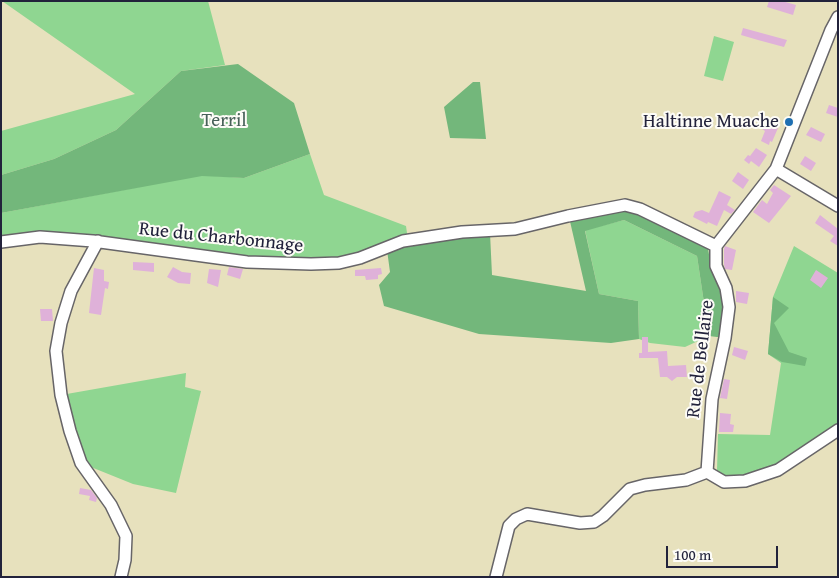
<!DOCTYPE html>
<html>
<head>
<meta charset="utf-8">
<style>
	body { margin:0 }
	#map { position:relative; width:839px; height:578px; overflow:hidden; background:#e7e1bd; font-family:"Gentium Book Plus",serif }
	canvas { display:block }
	.frame { position:absolute; inset:0; border:2px solid #22223b; pointer-events:none }
	.scale { position:absolute; left:666px; top:546px; width:112px; height:22px; box-sizing:border-box; border:2px solid #22223b; border-top:0; padding-left:6px; font-size:15px; line-height:18px; white-space:nowrap; color:#22223b; -webkit-text-stroke:4px #fdfcf7; paint-order:stroke }
</style>
</head>
<body>
<div id="map">
<canvas width="839" height="578"></canvas>
<div class="frame"></div>
<div class="scale">100 m</div>
</div>
<script>
const c = document.querySelector('canvas').getContext('2d');
c.lineJoin = 'round';
function fill(path, color) {
  c.fillStyle = color;
  c.fill(path, 'evenodd');
}
function trace(path, color, width, dash) {
  c.strokeStyle = color;
  c.lineWidth = width;
  c.lineCap = dash ? 'butt' : 'round';
  c.setLineDash(dash || []);
  c.stroke(path);
}
function drawText(font, color, halo, rows, align = 'center') {
  c.font = font + ' "Gentium Book Plus",serif';
  c.lineWidth = 4;
  c.setLineDash([]);
  c.textBaseline = 'middle';
  c.strokeStyle = halo;
  c.fillStyle = color;
  for (const [text, x, y, turn = 0] of rows) {
    c.save();
    c.translate(x, y);
    c.rotate((+turn || 0) * Math.PI / 180);
    c.textAlign = isNaN(turn) ? turn : align;
    if (halo) c.strokeText(text, 0, 0);
    c.fillText(text, 0, 0);
    c.restore();
  }
}
fill(new Path2D(`
	M2 1H208L225 65 181 71 116 130 54 159 1 175V131L135 94Z
	M714 36 734 42 723 81 704 76Z
	M310 154 324 195 406 226 408 240 360 258 311 264 93 241H1V213L202 175 244 178Z
	M624 220 697 256 709 336 685 347 650 343 639 339 638 301 599 294 585 230Z
	M794 246 838 273V427L814 444 767 469 728 478 717 471 718 434 770 435 781 363 768 354 773 297Z
	M186 373 185 387 201 391 176 493 133 484 81 463 61 395Z`), '#8fd691');
fill(new Path2D(`
	M238 64 294 103 310 154 244 178 202 176 1 213V175L54 159 116 130 181 71Z
	M473 82H480L486 139 450 138 444 107Z
	M624 208 707 243 710 260 729 307 725 338 709 336 697 256 624 220 585 231 599 294 638 301 639 339 611 343 479 334 384 306 379 285 390 272 387 250 407 243 490 233 492 275 586 291 569 217Z
	M773 297 789 308 774 323 789 352 807 358 805 366 782 362 768 354Z`), '#73b77b');
fill(new Path2D(`
	M769 1H782L796 5 793 15 767 7Z
	M743 28 787 40 784 47 758 40 741 35Z
	M829 105 838 108V117L826 113Z
	M765 123 778 128 772 142 770 141 769 145 761 141 765 131 762 129Z
	M811 127 825 134 821 142 806 135Z
	M756 148 767 155 759 167 751 161 749 164 744 160 748 155 750 156Z
	M805 156 816 163 811 171 800 164Z
	M738 172 749 180 743 189 732 181Z
	M774 185 791 196 769 223 753 212 762 200 767 204 773 193 770 190Z
	M719 191 731 197 727 205 735 210 731 214 724 210 717 226 708 222 707 224 693 217 695 212 702 210 709 213Z
	M820 215 838 229V246L830 241 834 236 815 223Z
	M725 246 736 250 732 270 725 269 724 264V249Z
	M133 262 154 263V272L133 270Z
	M173 267 182 272 191 273 190 284 178 283 167 277Z
	M229 267 243 269 240 279 227 275Z
	M94 268 104 270V281L109 282 108 289 105 288 101 315 89 313Z
	M381 268 382 274 378 275V279L366 280 365 276H355V270Z
	M209 269 221 270 218 287 207 283Z
	M816 270 828 278 821 288 810 280Z
	M736 291 749 293 747 304 736 302Z
	M40 309H52L53 321H41Z
	M642 337H648V352L667 351 668 366 686 365 687 377H677L672 381 667 377H660L658 358H639V353H642Z
	M734 347 748 351 745 360 732 355Z
	M724 379 730 380 727 399 720 398Z
	M720 413 731 414 730 424 734 425 733 432H719Z
	M80 488 91 490 97 498 96 502 89 500 90 496 79 494Z`), '#dfb1d9');
const minor = new Path2D(`
	M776 169 838 206
	M98 241 71 291 61 323 56 351 61 395 70 431 81 463 111 505 126 536 125 560 121 577
	M1 242 40 237 93 241 247 262 311 264 339 263 360 258 403 241 462 232 515 229 568 216 625 205 640 209 716 246
	M707 472 712 399 725 338 729 307 726 288 716 266V246L776 169 831 30 838 17
	M707 472 724 482 745 481 778 470 838 430
	M496 577 509 526 516 519 527 514 580 523 594 522 603 516 630 489 645 485 686 480 707 472`);
trace(minor, '#676568', 14);
trace(minor, '#fff', 11);
for (const [x, y, r, color] of [
	[789,122,5,"#1f6fb2"]
]) {
  const dot = new Path2D();
  dot.arc(x, y, r, 0, 2 * Math.PI);
  c.fillStyle = color;
  c.fill(dot);
  trace(dot, '#fdfcf7', 2);
}
drawText('19px', '#486159', '#fdfcf7', [
	["Terril",224,121]
]);
drawText('19px', '#22223b', '#fdfcf7', [
	["Haltinne Muache",779,122]
], 'right');
drawText('19px', '#22223b', '#fdfcf7', [
	["Rue du Charbonnage",221,238,6],
	["Rue de Bellaire",701,359,-83]
]);
</script>
</body>
</html>
